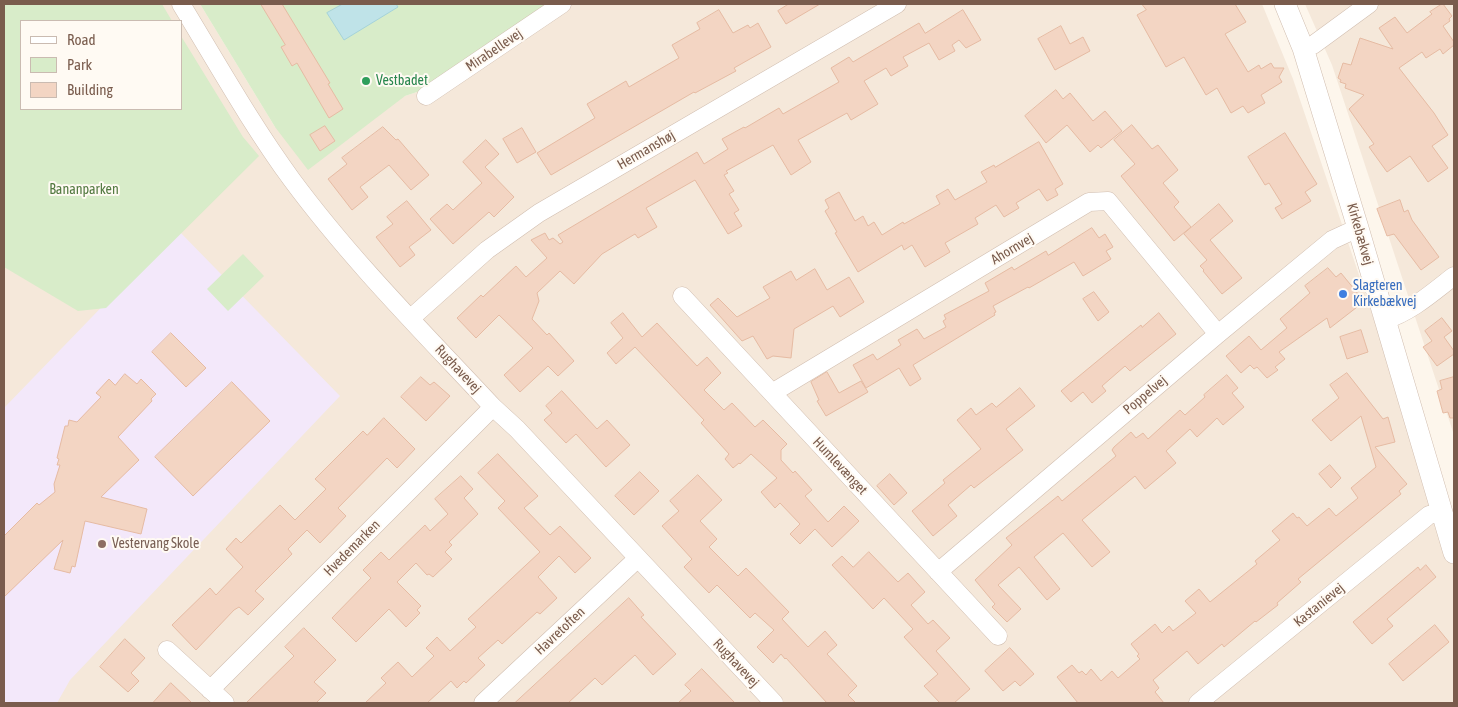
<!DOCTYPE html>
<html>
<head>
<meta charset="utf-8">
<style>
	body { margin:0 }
	#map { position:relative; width:1458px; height:707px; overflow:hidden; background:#fdf6ec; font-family:"Asap Condensed",sans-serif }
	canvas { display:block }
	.frame { position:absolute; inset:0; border:5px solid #7a5c4d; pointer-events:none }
	.legend { position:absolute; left:20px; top:20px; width:162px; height:90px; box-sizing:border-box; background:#fffaf3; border:1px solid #cabbb1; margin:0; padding:6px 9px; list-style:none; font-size:15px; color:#7a5c4d }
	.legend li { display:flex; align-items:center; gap:10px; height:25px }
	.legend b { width:25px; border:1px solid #cabbb1 }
</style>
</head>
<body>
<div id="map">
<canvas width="1458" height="707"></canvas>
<div class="frame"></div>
<ul class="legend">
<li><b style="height:6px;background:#fff"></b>Road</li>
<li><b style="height:14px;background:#d8ecc9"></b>Park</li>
<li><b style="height:14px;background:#f3d5c3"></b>Building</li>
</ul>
</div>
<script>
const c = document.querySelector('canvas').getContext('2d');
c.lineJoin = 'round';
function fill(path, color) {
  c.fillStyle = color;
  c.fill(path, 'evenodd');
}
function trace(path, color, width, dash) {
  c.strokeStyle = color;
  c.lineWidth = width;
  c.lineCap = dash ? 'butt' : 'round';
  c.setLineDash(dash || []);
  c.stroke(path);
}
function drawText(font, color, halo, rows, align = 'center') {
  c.font = font + ' "Asap Condensed",sans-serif';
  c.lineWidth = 4;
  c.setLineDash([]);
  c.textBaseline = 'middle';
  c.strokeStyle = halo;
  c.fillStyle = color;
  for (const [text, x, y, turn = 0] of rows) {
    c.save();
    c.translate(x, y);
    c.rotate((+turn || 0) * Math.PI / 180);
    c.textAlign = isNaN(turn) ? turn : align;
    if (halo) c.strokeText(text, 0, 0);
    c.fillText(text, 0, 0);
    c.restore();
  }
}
fill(new Path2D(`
	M4 4H200L275 127 405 96 423 90 546 4H1262L1293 79 1454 557V703H4ZM21 21H181V109H21Z
	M1305 4H1454V435L1332 65Z`), '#f5e8da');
fill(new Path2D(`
	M177 229 340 396 70 680 57 703H4V408Z`), '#f3e8fa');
fill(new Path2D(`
	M4 4H162L172 21H21V109H181V36L243 137 259 156 106 308 78 311 4 267Z
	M200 4H546L423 90 405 96 308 170 275 127Z
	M243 254 264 276 228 311 207 289Z`), '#d8ecc9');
const water = new Path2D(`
	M343 4H396L398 7 344 40 327 13Z`);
fill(water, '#bfe3e8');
trace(water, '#a5d3da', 1);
const building = new Path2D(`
	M261 4H282L330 83 328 84 343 109 329 118 297 63 292 66 281 47 285 45Z
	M789 4H820L786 24 778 11Z
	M1142 4H1235L1246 22 1225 34 1248 72 1259 65 1261 69 1271 63 1274 68H1284L1279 77 1282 82 1261 95 1265 103 1248 113 1243 106 1231 113 1217 88 1206 95 1184 57 1166 67 1137 15 1146 10Z
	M1442 4H1443L1452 16 1449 19 1450 21 1443 26 1454 42V45L1443 54 1440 49 1426 58 1422 52 1399 68 1434 113 1448 135 1432 146 1448 168 1428 182 1410 156 1387 172 1369 147 1374 144 1349 109 1364 95 1345 88 1346 84 1340 82 1341 80 1338 78 1343 63 1351 65 1360 38 1393 49 1379 28 1395 17 1407 33 1432 14 1430 12Z
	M719 10 733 33 748 25 750 28 758 23 771 47 734 68 736 71 695 93 694 92 551 175 537 153 595 118 587 104 626 81 629 87 679 58 672 45 700 29 697 23Z
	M963 10 981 40 966 48 959 40 952 45 955 51 939 60 929 43 903 57 908 66 891 76 886 68 864 81 878 104 851 120 847 113 798 140 811 162 791 175 773 145 726 171 728 173 724 175 734 191 729 194 739 210 734 213 742 226 728 234 695 180 646 208 657 227 638 238 635 234 602 254 574 284 560 271 537 293 539 301 532 319 547 335 549 333 574 361 558 376 548 366 520 392 504 375 533 348 499 315 476 338 457 318 481 295 483 297 516 266 526 277 547 258 531 240 545 233 549 240 553 238 560 244 563 242 558 235 697 152 704 164 728 149 722 139 744 127 745 128 779 108 783 114 839 82 831 68 849 57 853 62 919 23 925 33Z
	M1061 26 1070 44 1083 37 1090 51 1055 70 1038 39Z
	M1056 90 1063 99 1070 93 1093 121 1105 111 1122 131 1101 148 1098 145 1090 152 1067 125 1046 143 1025 116Z
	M1132 125 1152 149 1158 145 1178 170 1163 183 1179 202 1174 207 1191 227 1174 241 1121 176 1135 164 1114 140Z
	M325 126 335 141 320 151 310 135Z
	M383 127 396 140 398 139 429 175 411 190 389 165 360 187 368 197 352 210 328 179 347 164 342 158Z
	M522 128 536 152 517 163 503 139Z
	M1285 133 1317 184 1305 192 1311 201 1282 219 1275 208 1282 204 1269 183 1265 185 1248 157Z
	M486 140 499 154 485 167 514 197 494 217 489 212 453 244 430 219 447 204 453 210 482 183 463 162Z
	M1039 142 1063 184 1055 189 1058 195 1047 201 1039 189 1016 203 1019 208 1004 217 996 205 975 218 978 224 945 243 950 252 925 267 912 245 904 250 902 245 858 272 835 233 837 232 825 211 829 208 825 200 839 192 855 221 863 216 868 226 874 222 882 235 903 222 904 224 940 204 936 196 948 189 955 200 987 182 981 172 994 165 995 167Z
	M1400 200 1404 212 1408 210 1412 220 1439 257 1421 270 1394 234 1387 236 1377 209Z
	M407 201 431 230 409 247 415 255 400 267 376 237 393 224 387 217Z
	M1219 204 1233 221 1210 240 1242 278 1222 294 1203 271 1204 270 1200 266 1207 260 1184 234Z
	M1092 228 1099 238 1105 234 1113 247 1106 251 1111 259 1083 276 1074 262 1029 288 1028 287 993 306 996 312 994 313 995 315 913 365 921 379 910 386 899 368 866 388 853 365 873 354 877 360 901 345 898 340 917 329 924 339 946 327 943 321 946 319 944 315 989 291 985 283 1012 267 1014 270 1046 251 1048 255Z
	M1328 268 1336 277 1341 273 1359 295 1361 304 1330 328 1327 318 1279 352 1285 359 1275 367 1278 370 1267 378 1257 367 1254 369 1250 365 1241 373 1226 356 1249 336 1261 350 1287 328 1280 319 1310 293 1305 286Z
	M815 269 827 290 849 277 864 302 840 317 833 306 794 329 791 358 773 356 767 359 753 336 742 341 710 305 718 298 737 317 770 298 763 287 791 271 796 280Z
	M1094 292 1109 312 1098 321 1083 299Z
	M623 313 642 337 657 323 697 366 707 357 721 373 704 390 724 410 732 403 755 427 763 420 787 444 781 450V460L793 473 795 471 812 490 805 496 828 522 844 506 859 521 832 547 815 529 800 544 790 534 800 524 780 503 775 508 761 492 777 478 751 454 740 464 739 463 733 468 725 459 729 454 701 423 704 420 635 347 616 364 607 353 623 338 611 323Z
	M1159 313 1176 334 1130 371 1125 366 1102 386 1106 391 1092 403 1083 392 1071 402 1061 391 1141 325 1142 327Z
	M1442 318 1452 331 1444 337 1454 351V354L1437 366 1423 347 1432 341 1425 331Z
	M1361 330 1368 352 1347 359 1340 337Z
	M171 333 206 368 186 387 152 352Z
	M827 372 839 393 861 381 868 392 826 416 817 401 819 400 811 382Z
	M1347 373 1383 419 1388 417 1395 442 1375 447 1407 484 1399 491 1401 494 1298 579 1301 582 1277 603 1278 605 1256 622 1255 621 1224 647 1222 644 1198 664 1187 651 1153 680 1159 688 1155 692 1164 703H1078L1057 677 1072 665 1079 673 1082 671 1086 675 1091 669 1101 681 1112 671 1118 678 1140 659 1137 656 1139 654 1131 644 1155 624 1162 633 1169 626 1173 631 1196 613 1185 601 1199 589 1210 602 1257 564 1255 561 1280 540 1272 531 1293 513 1297 518 1299 517 1307 526 1329 508 1336 516 1358 498 1351 488 1376 467 1361 416 1331 441 1312 420 1339 398 1330 385Z
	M125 374 137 384 141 379 156 394 151 399 152 401 118 437 139 460 101 497 147 509 141 534 85 521 75 567 72 566 70 573 54 569 63 540 4 597V536L37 503 39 505 55 492 54 484 60 465H57L59 459 57 458 65 426H68L69 420 77 422 101 397 96 393 109 379 115 385Z
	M1227 375 1238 388 1232 393 1244 407 1223 425 1217 418 1197 437 1190 429 1166 451 1176 463 1145 489 1135 476 1082 520 1110 552 1092 567 1063 533 1034 557 1060 589 1047 600 1019 567 998 585 1021 609 1007 622 992 607 995 604 975 580 1012 545 1006 538 1058 496 1062 501 1116 456 1112 450 1114 447 1131 432 1136 438 1143 433 1148 439 1180 410 1185 415 1205 397 1204 395Z
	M421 377 430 385 434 382 450 396 426 421 401 397Z
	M1454 377V418H1450L1448 412 1443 413 1437 391 1442 389 1440 381Z
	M232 382 270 421 193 496 155 457Z
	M1020 388 1035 406 1006 429 1023 450 974 488 971 485 948 505 957 516 933 536 912 511 945 483 943 480 981 449 957 420 971 408 976 415 992 403 996 407Z
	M562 391 597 429 607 420 630 445 606 467 576 434 566 443 544 420 552 413 546 406Z
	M384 418 415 449 397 468 387 458 338 508 346 516 320 543 307 530 288 549 292 554 255 591 264 599 248 615 239 607 234 610 196 650 172 625 210 588 216 595 243 567 226 549 236 538 241 543 280 505 295 520 326 489 315 479 363 431 367 435Z
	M498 454 538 496 524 508 550 535 560 526 591 558 575 573 559 556 538 577 557 598 540 614 537 612 502 644 498 640 478 658 485 665 466 683 464 681 457 688 451 681 427 703H365L386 683 381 678 398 662 412 677 434 656 426 648 437 637 450 651 476 627 468 619 540 552 498 508 505 501 478 473Z
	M1330 465 1341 478 1331 488 1319 474Z
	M640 472 659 491 634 515 615 496Z
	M890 474 907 493 894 505 877 486Z
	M698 475 722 500 700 521 717 539 709 547 738 576 746 568 789 612 782 619 808 647 825 631 837 645 827 654 857 686 848 695 856 703H827L786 658 785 659 781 654 773 663 757 647 774 630 755 613 750 618 717 585 709 593 684 567 692 559 662 526 679 511 670 501Z
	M461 476 473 489 464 498 478 514 449 542 452 545 445 552 452 559 433 577 429 574 427 575 416 563 397 582 421 606 417 610 420 613 406 627 389 609 356 642 332 618 371 578 363 570 381 552 389 560 425 525 430 531 448 514 435 499Z
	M869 552 898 582 908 573 925 592 911 605 928 624 933 620 950 638 936 651 970 689 954 703H940L924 686 938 674 904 637 913 629 884 598 873 609 832 565 842 556 853 567Z
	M1426 565 1436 577 1387 619 1393 626 1372 644 1353 622 1418 567 1420 570Z
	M629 598 644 615 641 617 676 654 653 675 635 655 602 685 595 678 568 703H515Z
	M1435 625 1449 642 1403 681 1389 664Z
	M304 628 336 660 314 682 326 693 316 703H246L294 656 285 647Z
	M125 639 145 658 131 673 139 681 128 692 100 667Z
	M1010 648 1034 674 1020 686 1015 681 1003 691 985 671Z
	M702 669 735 703H678L691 691 685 685Z
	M171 683 192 703H153Z`);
fill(building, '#f3d5c3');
trace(building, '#e6bba3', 1);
const minor = new Path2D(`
	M181 4C217 63 251 124 292 180 352 261 424 333 493 407L517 429 774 703
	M1303 48 1313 45 1369 4
	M426 96 562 4
	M682 296 998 636
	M411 318 487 250 539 213 897 4
	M1385 320C1411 312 1433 292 1454 276
	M772 393 1089 202 1108 201 1218 334
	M938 572 1218 334 1332 240 1358 228
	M167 650 225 703
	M210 690 493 407
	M483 703 637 559
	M1198 703 1429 515 1442 512`);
const tertiary = new Path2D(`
	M1285 4 1303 48 1358 228 1454 553`);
trace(minor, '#d1beb0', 19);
trace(tertiary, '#d1beb0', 22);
trace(minor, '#fff', 18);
trace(tertiary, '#fff', 21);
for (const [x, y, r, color] of [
	[366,81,5,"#2e9e5b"],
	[1343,294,5,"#3f7fe0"],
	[102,544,5,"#8d6e63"]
]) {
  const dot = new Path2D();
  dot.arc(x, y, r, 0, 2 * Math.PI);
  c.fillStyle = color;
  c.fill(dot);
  trace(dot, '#fffaf3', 2);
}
drawText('14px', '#7a5c4d', '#fffaf3', [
	["Mirabellevej",494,50,-34],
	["Hermanshøj",646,150,-30],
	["Kirkebækvej",1360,234,74],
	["Ahornvej",1012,249,-31],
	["Rughavevej",458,369,47],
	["Poppelvej",1145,395,-40],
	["Humlevænget",840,466,47],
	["Hvedemarken",352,548,-45],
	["Kastanievej",1319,605,-39],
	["Havretoften",560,631,-43],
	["Rughavevej",736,663,47]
]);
drawText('14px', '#27864d', '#fffaf3', [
	["Vestbadet",376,81]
], 'left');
drawText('14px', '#537a41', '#fffaf3', [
	["Bananparken",84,190]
]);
drawText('14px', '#366cbe', '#fffaf3', [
	["Slagteren",1353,286],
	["Kirkebækvej",1353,302]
], 'left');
drawText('14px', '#785e54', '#fffaf3', [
	["Vestervang Skole",112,544]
], 'left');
</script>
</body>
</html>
